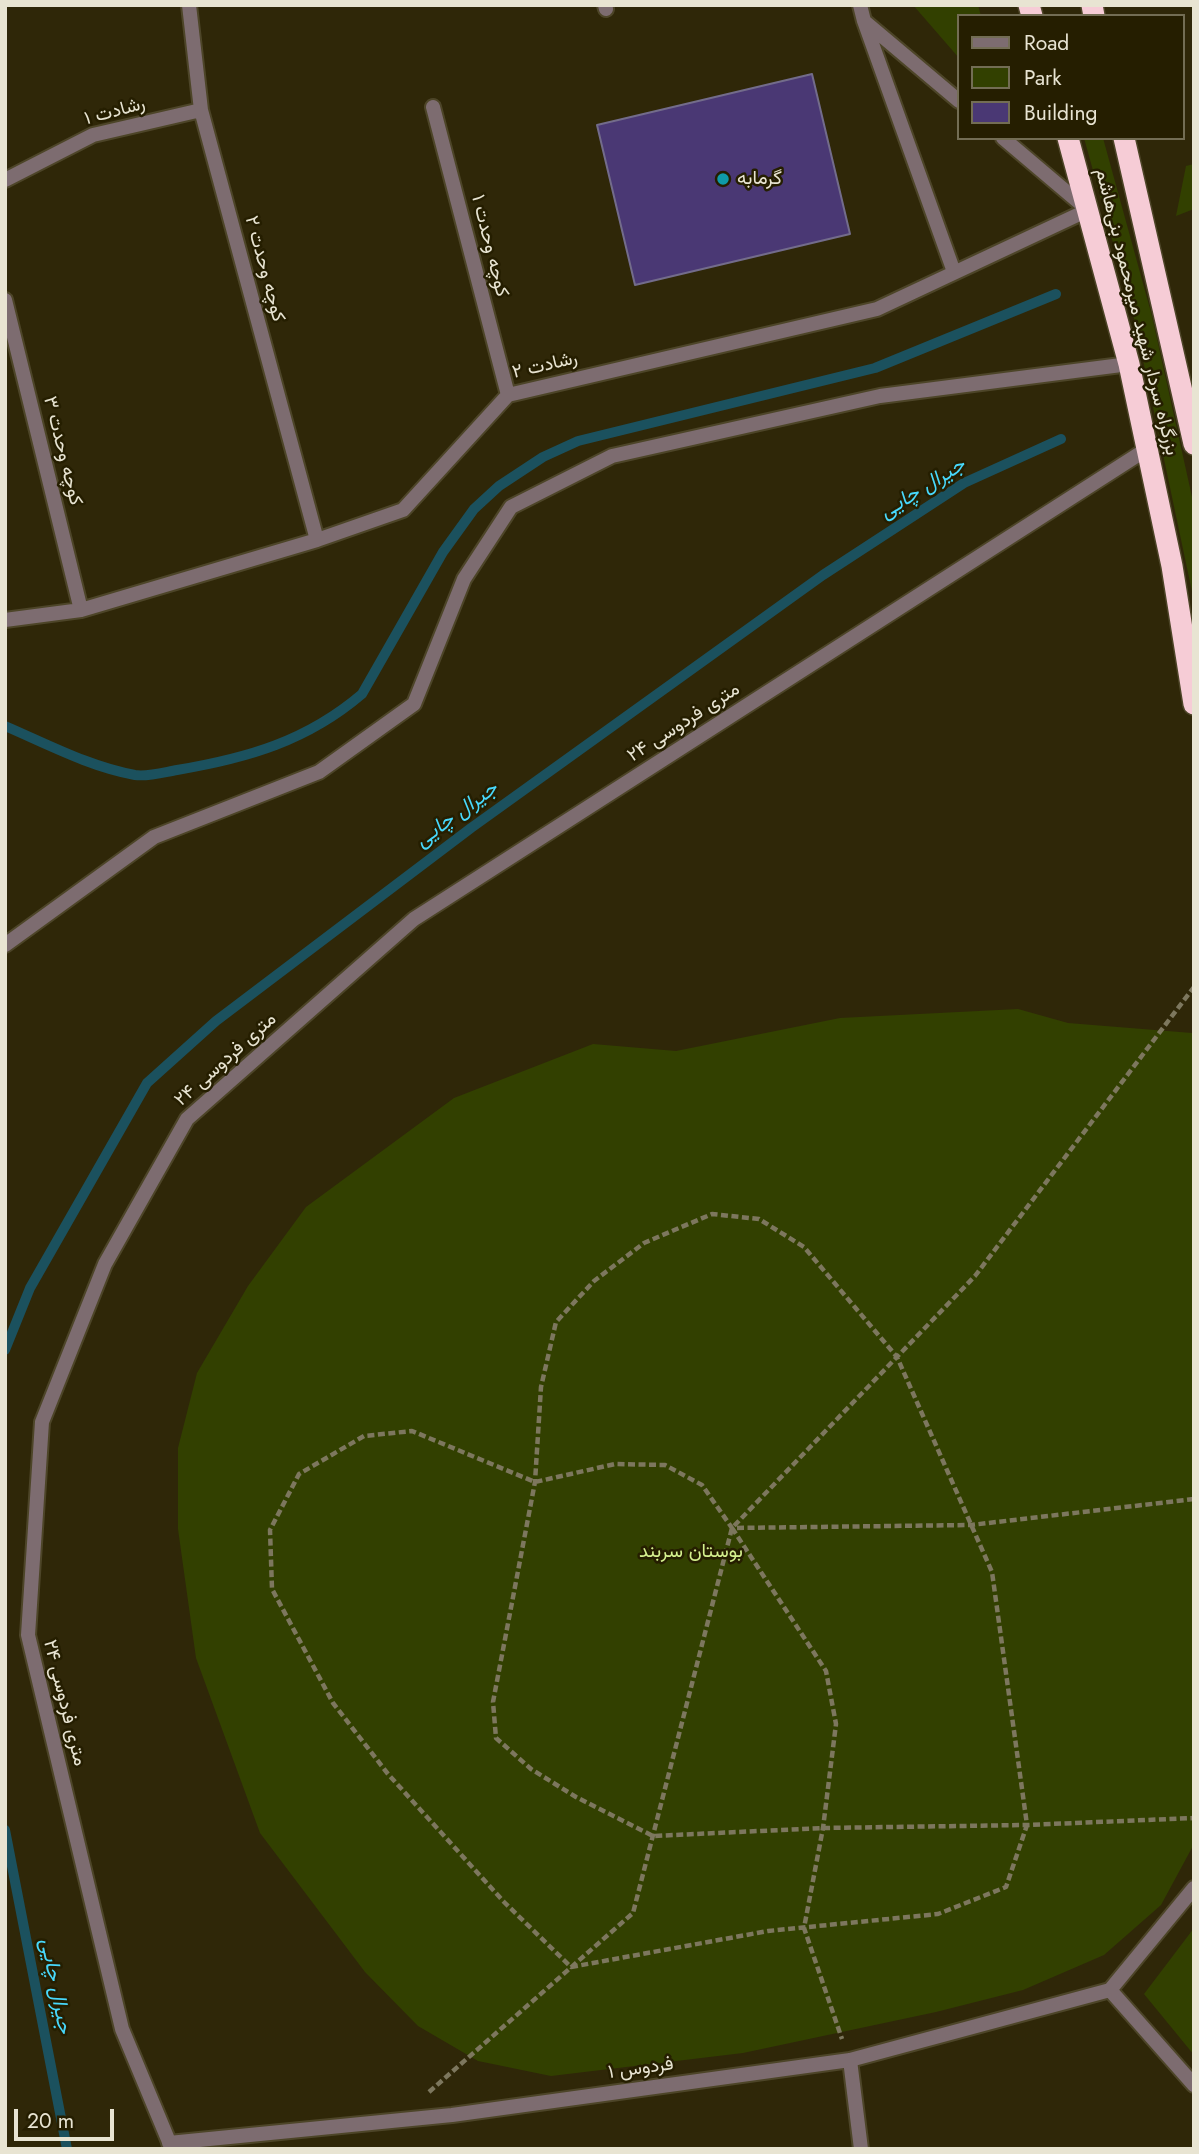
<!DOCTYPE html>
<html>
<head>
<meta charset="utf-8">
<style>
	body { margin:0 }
	#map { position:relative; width:1199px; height:2154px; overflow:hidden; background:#2f2708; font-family:Jost,sans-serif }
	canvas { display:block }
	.frame { position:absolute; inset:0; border:7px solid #e8e4d2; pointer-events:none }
	.legend { position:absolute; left:957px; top:14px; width:228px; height:126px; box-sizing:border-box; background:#251e00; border:2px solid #736d54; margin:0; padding:9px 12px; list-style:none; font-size:21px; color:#e8e4d2 }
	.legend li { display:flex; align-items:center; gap:14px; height:35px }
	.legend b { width:35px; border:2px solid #736d54 }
	.scale { position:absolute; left:14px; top:2109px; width:100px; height:32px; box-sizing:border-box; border:4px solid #e8e4d2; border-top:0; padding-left:9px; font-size:21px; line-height:24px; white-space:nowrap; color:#e8e4d2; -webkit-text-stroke:5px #251e00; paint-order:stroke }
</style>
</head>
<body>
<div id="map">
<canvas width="1199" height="2154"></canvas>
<div class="frame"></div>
<ul class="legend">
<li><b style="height:9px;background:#7d6c70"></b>Road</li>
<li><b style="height:19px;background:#324000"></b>Park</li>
<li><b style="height:19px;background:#4a3874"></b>Building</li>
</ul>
<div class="scale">20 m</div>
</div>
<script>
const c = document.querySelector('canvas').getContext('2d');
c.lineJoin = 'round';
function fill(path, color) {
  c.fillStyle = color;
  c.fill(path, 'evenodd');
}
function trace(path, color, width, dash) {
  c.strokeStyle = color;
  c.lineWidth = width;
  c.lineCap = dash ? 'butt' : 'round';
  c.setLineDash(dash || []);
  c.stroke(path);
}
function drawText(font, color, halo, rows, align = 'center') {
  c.font = font + ' Jost,Vazirmatn,sans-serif';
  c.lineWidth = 5;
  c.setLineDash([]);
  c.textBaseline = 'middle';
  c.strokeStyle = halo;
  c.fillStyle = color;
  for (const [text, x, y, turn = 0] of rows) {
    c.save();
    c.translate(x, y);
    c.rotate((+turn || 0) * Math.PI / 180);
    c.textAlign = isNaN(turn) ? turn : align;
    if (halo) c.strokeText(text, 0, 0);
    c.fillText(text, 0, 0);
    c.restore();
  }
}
fill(new Path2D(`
	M913 5H978L981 16H959V58Z
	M1084 138H1103L1152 316 1194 506V601L1135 322Z
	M1194 164V209L1176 216 1186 166Z
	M1018 1009 1068 1023 1192 1033 1194 1049V1844L1161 1905 1104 1955 1023 1990 936 2012 743 2053 551 2076 478 2061 418 2026 365 1972 260 1833 196 1658 178 1529V1448L197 1373 248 1286 306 1207 454 1098 593 1044 676 1051 840 1018Z
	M1194 1928V2055L1144 1994Z`), '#324000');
trace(new Path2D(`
	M5 726C47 744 90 767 135 775 148 777 165 772 177 770 248 758 307 741 362 694L443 552 474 509 499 486 543 457 578 441 875 368 1056 294
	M5 1350 30 1288 147 1083 216 1021 471 828 823 575 964 483 1061 439
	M5 1830 67 2149`), '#1b515e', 10);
const building = new Path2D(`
	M812 74 850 234 635 285 597 125Z`);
fill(building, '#4a3874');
trace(building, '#736c8b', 2);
const street = new Path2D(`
	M189 5 201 110 317 540
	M605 5 606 9
	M860 5 864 21 959 101
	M864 21 954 272
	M433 107 508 395
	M5 180 93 135 201 110
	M5 300 81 610
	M5 620 81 610 317 540 403 510 508 395 877 309 1088 210 1003 138
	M5 945 154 837 319 772 414 704 464 579 511 507 612 456 880 396 1129 364
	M1110 1990 1194 1888
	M1110 1990 1194 2085
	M850 2060 861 2149
	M169 2143 452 2115 850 2060 1110 1990
	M172 2149 122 2029 28 1635 42 1422 105 1264 187 1119 414 919 1147 449`);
const highway = new Path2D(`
	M1029 5 1032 16
	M1092 5 1094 16
	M1068 138 1129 364 1172 566 1194 704
	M1124 138 1194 444`);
trace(street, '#4d4528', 18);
trace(highway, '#4d4528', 24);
trace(new Path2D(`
	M1194 1499 971 1525 732 1528 702 1485 665 1465 615 1464 535 1482 412 1431 364 1436 299 1474 270 1530 272 1589 333 1703 388 1774 504 1902 571 1967 768 1931 938 1914 1006 1887 1027 1825 992 1572 897 1357 804 1247 759 1219 712 1214 644 1243 594 1281 556 1322 541 1387 535 1482 493 1702 496 1738 531 1769 576 1797 653 1836 823 1828 1027 1825 1194 1818
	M732 1528 826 1671 836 1724 823 1828 804 1928 842 2039
	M429 2092 633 1913 732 1528 975 1276 1194 987`), '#7d775e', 4.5, [7, 3.5]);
trace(street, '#7d6c70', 14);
trace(highway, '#f6ccd6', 21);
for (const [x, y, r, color] of [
	[723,179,7,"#0f9aa8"]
]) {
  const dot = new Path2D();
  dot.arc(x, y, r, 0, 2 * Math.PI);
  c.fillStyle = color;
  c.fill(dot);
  trace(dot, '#251e00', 2.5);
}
drawText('19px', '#e8e4d2', '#251e00', [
	["رشادت ۱",115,112,-15],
	["کوچه وحدت ۱",489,246,76],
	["کوچه وحدت ۲",264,269,75],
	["بزرگراه سردار شهید میرمحمود بنی‌هاشم",1136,312,76],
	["رشادت ۲",545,366,-13],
	["کوچه وحدت ۳",62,451,76],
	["۲۴ متری فردوسی",684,723,-33],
	["۲۴ متری فردوسی",226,1060,-42],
	["۲۴ متری فردوسی",64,1703,76],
	["فردوس ۱",641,2069,-8]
]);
drawText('19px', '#e8e4d2', '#251e00', [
	["گرمابه",737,179]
], 'left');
drawText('19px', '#d5f18e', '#251e00', [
	["بوستان سربند",691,1552]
]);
drawText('italic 21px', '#48d9fc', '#251e00', [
	["جیرال چایی",923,489,-32],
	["جیرال چایی",457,815,-36],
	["جیرال چایی",55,1986,79]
]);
</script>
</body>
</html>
